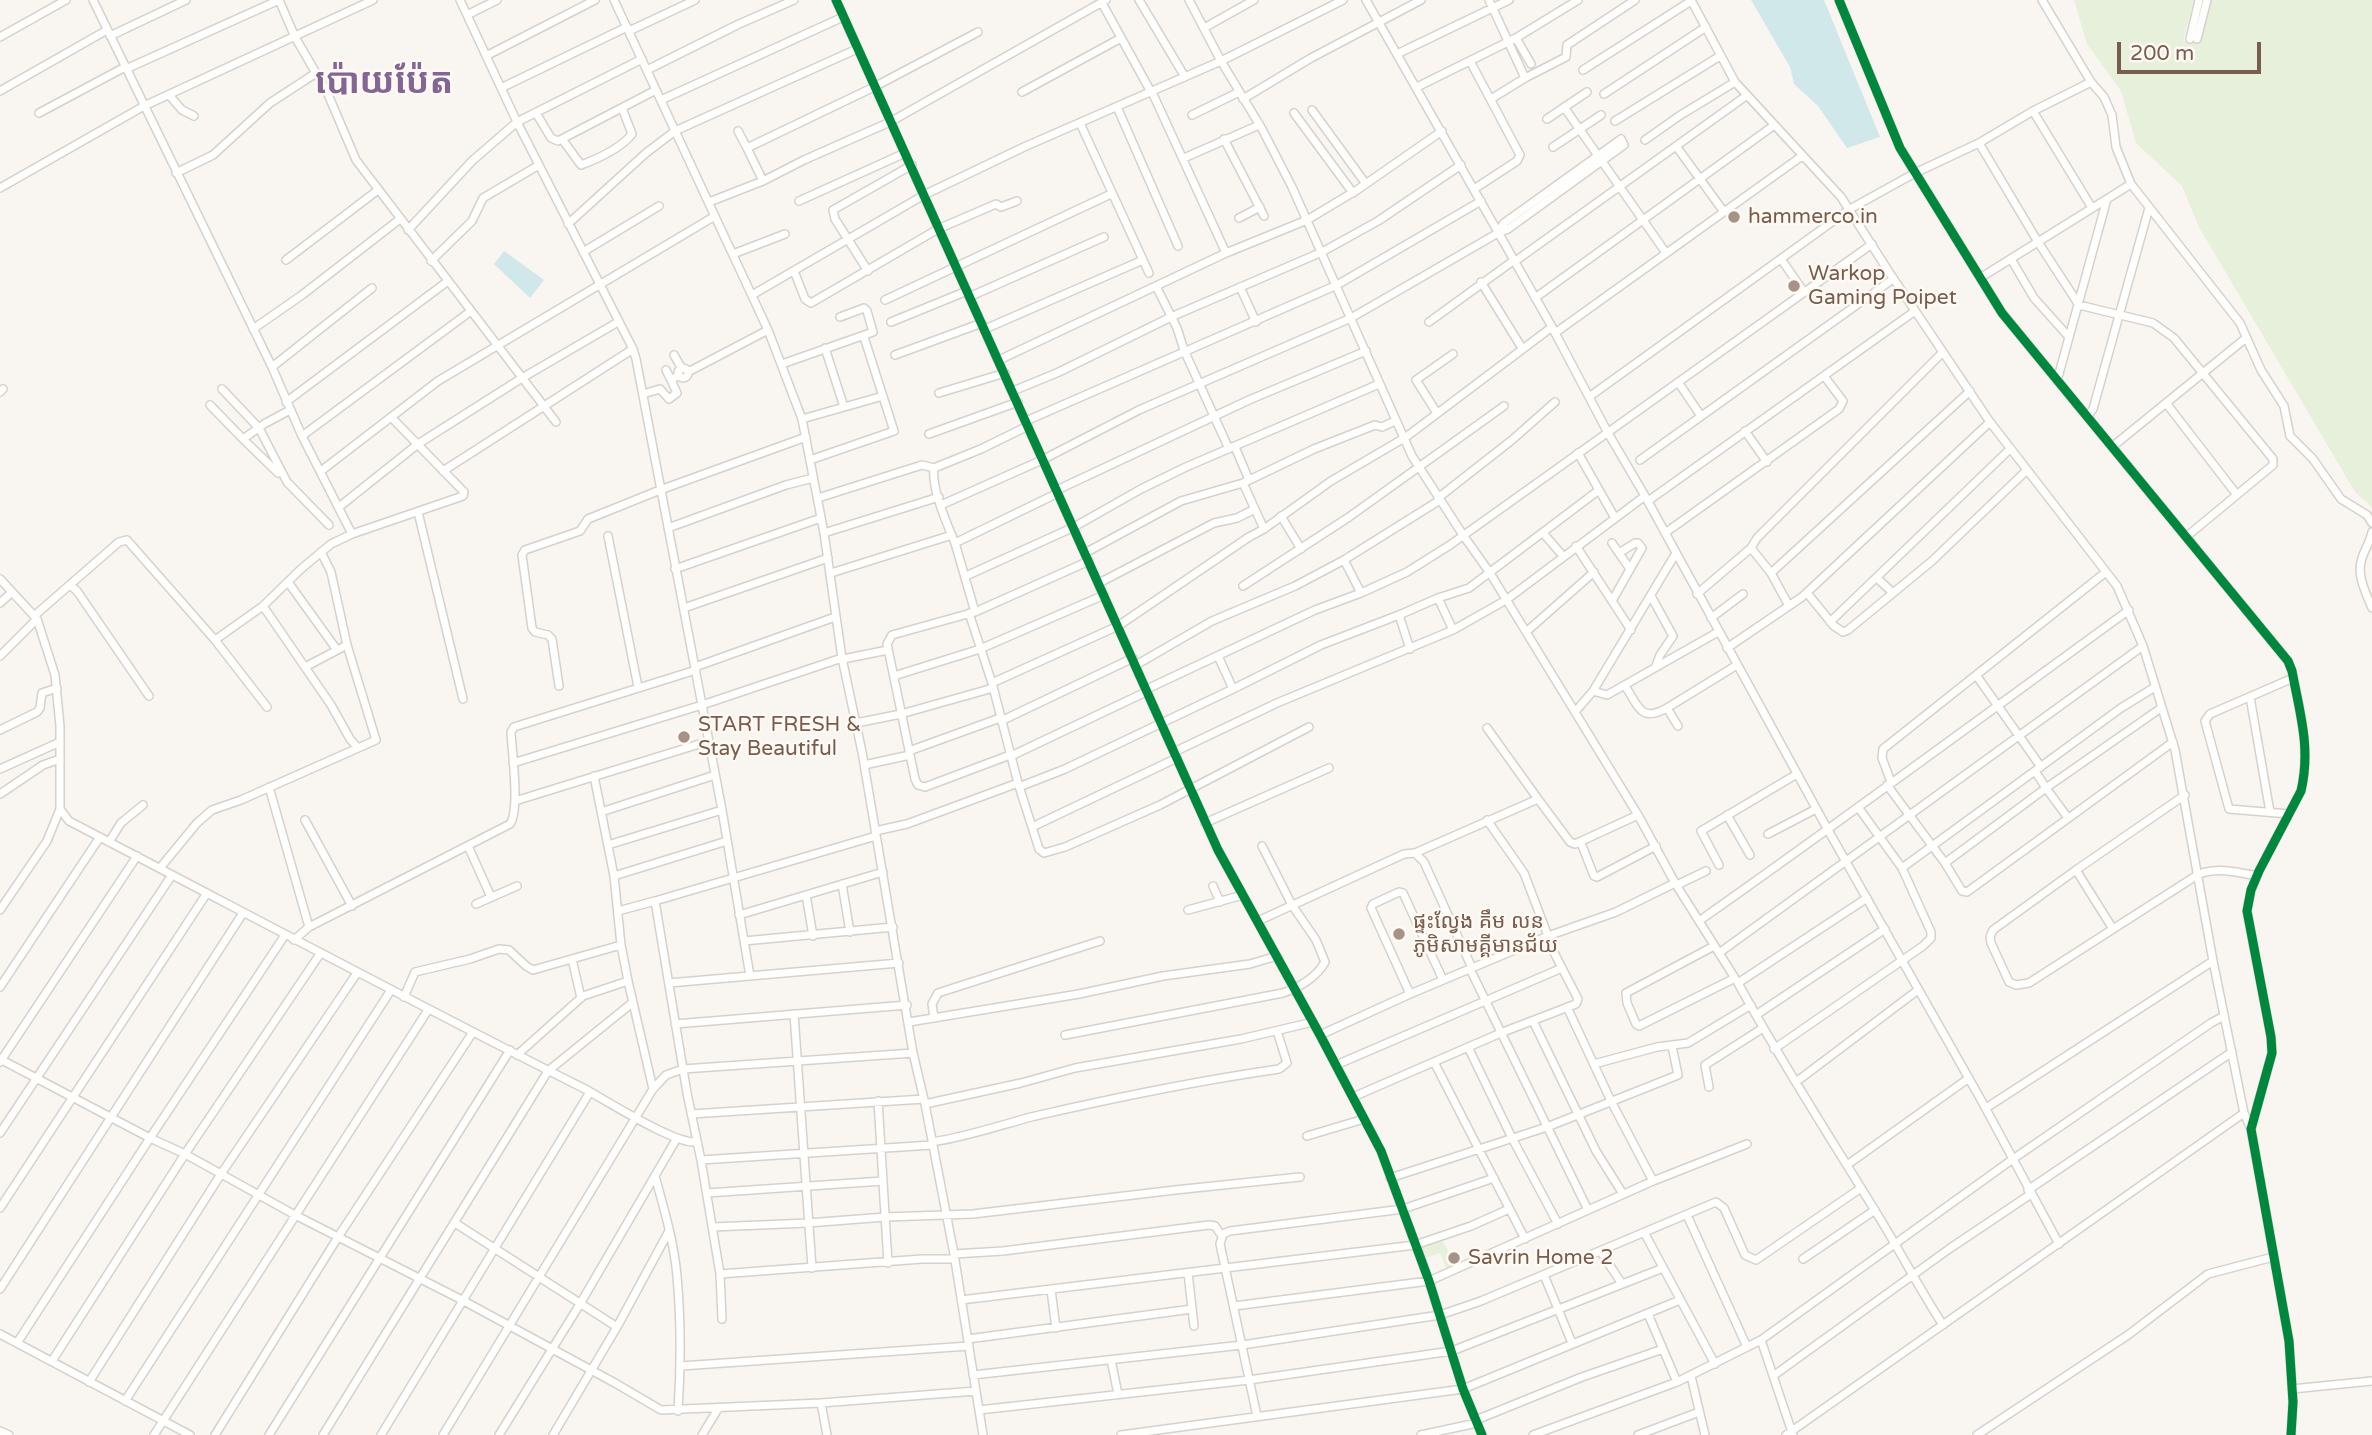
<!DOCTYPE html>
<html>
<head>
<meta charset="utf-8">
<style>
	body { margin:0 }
	#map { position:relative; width:2372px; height:1435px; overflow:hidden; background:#f9f5f0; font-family:"Varela Round",sans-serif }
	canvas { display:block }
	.scale { position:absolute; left:2117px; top:42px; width:144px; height:32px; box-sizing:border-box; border:4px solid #7a5c4d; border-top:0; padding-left:9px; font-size:21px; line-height:24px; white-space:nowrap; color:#7a5c4d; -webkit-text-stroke:5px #fffaf3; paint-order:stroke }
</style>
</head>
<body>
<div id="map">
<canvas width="2372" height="1435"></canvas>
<div class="scale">200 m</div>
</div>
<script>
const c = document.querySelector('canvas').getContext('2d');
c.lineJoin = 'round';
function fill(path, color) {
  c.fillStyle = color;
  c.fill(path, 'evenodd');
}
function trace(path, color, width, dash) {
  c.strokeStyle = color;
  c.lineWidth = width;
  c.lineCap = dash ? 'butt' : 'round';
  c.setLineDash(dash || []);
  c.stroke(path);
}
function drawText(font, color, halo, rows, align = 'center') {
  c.font = font + ' "Varela Round","Noto Sans Khmer",sans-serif';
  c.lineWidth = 5;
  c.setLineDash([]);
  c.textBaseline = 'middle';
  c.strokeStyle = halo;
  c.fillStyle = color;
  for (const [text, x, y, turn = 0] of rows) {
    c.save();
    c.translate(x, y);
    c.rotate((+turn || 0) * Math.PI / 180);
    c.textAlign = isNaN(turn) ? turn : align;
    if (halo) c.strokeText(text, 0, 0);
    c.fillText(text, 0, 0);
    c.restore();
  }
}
fill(new Path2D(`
	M2074 0H2194L2183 41 2201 42 2212 0H2372V507L2355 492 2199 227 2182 186 2136 143 2121 91 2087 44Z
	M1440 1237 1449 1252 1454 1266 1447 1269 1440 1253 1422 1259 1415 1245Z`), '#e7f0db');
fill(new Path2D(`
	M1751 0H1824L1880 137 1847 148 1818 106 1794 84 1790 67Z
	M504 251 544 280 530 298 494 264Z`), '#d0e8ea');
const minor = new Path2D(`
	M93 0 272 367 302 436 352 534
	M279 0 295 37 327 92 356 160 556 422
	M460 0 517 122 633 349 636 359 722 810 750 976
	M614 0 768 330 802 419 824 533 842 658 862 752 913 1053 925 1104 954 1254 983 1435
	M836 0 1218 850 1320 1035 1381 1151 1429 1281 1463 1389 1482 1435
	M1139 0 1185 77
	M1189 0 1221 61 1262 129 1292 187 1412 456 1463 535 1490 573 1638 815 1675 883 1738 983
	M1366 0 1552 327 1608 433 1645 496 1828 830 1980 1098 2059 1244
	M1489 0 1525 78 1491 99
	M1691 0 1735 82 1841 197 1889 272 1990 422 2117 586 2143 646 2175 750 2213 961 2244 1113 2251 1129
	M1839 0 1900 148 2002 313 2288 661 2292 671C2300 714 2311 748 2301 791L2259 871 2251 890 2247 911 2271 1037 2272 1053 2251 1129 2289 1341 2293 1402 2291 1435
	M2042 0 2091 82
	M1102 3 1151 92
	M467 15 497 0
	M1204 28 1254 0
	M629 31 695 0
	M110 36 186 0
	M0 37 66 0
	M1516 38 1531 64
	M2190 39 2199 0
	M2197 39 2207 0
	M1397 54 1509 0
	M486 56 595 0
	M1470 61 1520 155 1517 161 1474 189
	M126 69 279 0
	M647 70 739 24 794 0
	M1583 70 1691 1
	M1525 78 1566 57 1567 45 1635 0
	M1417 87 1516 38 1578 0
	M501 88 627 27
	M0 91 107 30
	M1022 92 1121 38
	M1152 92 1226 253
	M1604 94 1706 27
	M169 95 182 110 194 116
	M1243 99 1311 58 1421 0
	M661 100 843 17
	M1117 107 1178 246
	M1564 107 1666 253
	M1312 110 1366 184
	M2033 111 2092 208
	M39 113 125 67
	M536 113 551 138 558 141 656 90
	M1294 113 1353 193
	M1192 115 1239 92
	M1547 119 1587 92
	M1615 121 1720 56
	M1080 123 1149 273
	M738 131 747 148
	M562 139 581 165C597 159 621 148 632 134L622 108
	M1224 139 1264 216
	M1645 140 1679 116 1735 82
	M1979 143 2038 242 2079 305 2153 323 2174 338 2273 459V465L2186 537
	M1676 146 1724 212
	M1553 147 1601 115
	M1184 158 1259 125
	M176 173 213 155 270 103 316 73
	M763 181 747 148 874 87 978 32
	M0 188 144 106 373 0
	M799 201 905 153
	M709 202 763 181 804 160 890 122 1106 0
	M1239 218 1260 207
	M568 224 646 153 675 131 857 49
	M408 230 472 161 517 122 642 59
	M1498 232 1504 223 1621 139
	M583 252 659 206
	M733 254 785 234
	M1781 259 1804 292
	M2011 259 2034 298 2068 336
	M286 260 378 190
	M431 261 472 221 483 198 539 165
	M1514 262 1746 96
	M794 271 805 299 811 303 938 229 996 204 1001 207 1017 201
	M868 271 835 219 833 210 912 165
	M1980 278 2131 184
	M1481 282 1522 348
	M1156 286 1177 328 1184 350 1229 449
	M1240 287 1256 322
	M752 295 924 195 1024 147 1221 61 1343 0
	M969 297 1104 237
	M1535 298 1773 126
	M885 300 1111 194
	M891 322 967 291
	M1429 322 1513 261
	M253 329 302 295 400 219
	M985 329 1143 260
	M1555 333 1802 156
	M825 348 844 407
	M674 355 682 369
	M895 355 982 323
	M999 360 1226 253 1307 220 1357 190 1442 131
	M782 364 873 332 867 311 864 308 840 317
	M272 367 372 288
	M678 373a5 5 0 1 1 10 0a5 5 0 1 1-10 0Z
	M666 370 671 380
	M688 372 768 330
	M2057 381 2107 199
	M1678 382 1701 416
	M222 389 259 428 287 482 329 525
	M1013 391 1059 372 1171 317 1322 252 1378 221 1461 165
	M0 392 3 389
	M939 393 1005 373
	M643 394 660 389 669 399 677 393 671 380 679 375
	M1589 397 1850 209 1915 173 1979 143 2033 111 2091 82 2104 97 2112 115 2116 147 2131 184 2240 323 2261 370 2284 406 2290 436 2313 459 2341 499 2367 515 2372 523
	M286 402 448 281
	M2166 403 2237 495
	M210 405 243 439
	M1437 413 1416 380 1453 354
	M2087 417 2093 409 2149 208
	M802 419 883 396
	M1026 421 1337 285 1481 201
	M1745 431 1767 462
	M929 434 1018 402
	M302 436 471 311
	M1235 447 1249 480
	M2112 447 2246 338
	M810 460 894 431 864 337
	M1640 460 1893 279
	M321 471 438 381 715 216
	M443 471 633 349
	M278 473 243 439 264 424 290 410
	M1243 483 1264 529
	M1057 490 1249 400 1366 351
	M1599 490 1615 518
	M818 498 922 465 934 468
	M1438 498 1512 440 1555 402
	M1648 501 1915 311
	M941 505 1042 460 1139 410 1351 318 1498 233 1508 229 1624 145 1621 139
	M339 507 418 444 522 378 618 322
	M418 512 463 699
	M1281 516 1301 549
	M668 528 786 485 813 478
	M2372 532C2370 542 2365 549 2362 558 2356 575 2366 593 2372 608
	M824 533 939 497
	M1543 533 1563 556
	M1665 533 1839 409 1843 401 1824 376
	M608 536 638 687
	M955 543C947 524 931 488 934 468L981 449 1028 426
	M1612 543 1630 569
	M1576 546 1631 630
	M1751 548 1771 573 1789 606
	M1085 553 1181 501 1243 483 1314 449 1375 425 1382 427 1395 421
	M1344 560 1361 593
	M675 569 821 518
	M831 573 952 535
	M1771 573 1970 391
	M966 576 1074 527 1141 489 1186 467 1379 384
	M1877 578 1893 593
	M0 579 37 619 55 675 60 726V809L47 841 0 910
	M288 582 337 650
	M1099 583 1214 523 1237 518 1255 509
	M70 585 77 591 149 696
	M1243 586 1349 517 1504 406
	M1807 593 1834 626 1843 632 1848 630 1932 561 2026 471
	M1697 594 1751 548 1757 538 1943 352
	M1651 596 1673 636 1660 655 1656 666
	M1438 598 1469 588 1599 490 1578 453
	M1612 601 1642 548 1638 543H1635L1619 553
	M0 603 12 592
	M263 606 331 705 350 739 358 748
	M684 608 828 558
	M975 612 955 543 1058 493
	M969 613 992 683 1018 783 1039 849 1044 853 1065 847 1160 805 1309 727
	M1399 615 1438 598 1453 630
	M34 616 119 542 127 540 215 640 267 707
	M1711 618 1743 594
	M1830 622 2010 449
	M1526 632 1594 572
	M215 640 263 606 301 569 331 544 352 534 463 496 464 492 391 417
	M1727 648 1802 597 1990 422
	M0 656 37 619
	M1218 656 1233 689
	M843 659 888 650
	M1136 665 1212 621 1295 586 1344 560 1440 500
	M305 667 347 645
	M695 667 835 617
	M1976 675 2041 767
	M894 676 980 649 1104 595
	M992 683 1118 626 1249 537 1264 529 1331 481 1406 437 1552 327
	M559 686 552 639 548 635 535 632 532 628 522 555 525 550 580 531 588 519 660 490 806 437
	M1625 686C1639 706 1640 723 1667 708
	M1147 689 1315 610 1361 593 1407 572 1450 545 1872 244
	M1593 691 1607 695 1718 632
	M2250 697 2270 812
	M1575 712 1593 691 1676 553
	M1001 721 1133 658
	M856 723 901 714 993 688
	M1678 726 1667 708 1737 665
	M1487 728 1538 799
	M0 730 37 712 40 708 42 693 57 688
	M909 751 1000 718
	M1174 752 1277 703 1453 630 1506 600 1645 496
	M1010 755 925 787 918 785 915 779 887 644 892 635 975 612 1089 561
	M1011 756 1148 691
	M513 763 702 705 842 658
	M864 765 910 755
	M0 769 60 742
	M2035 771 2046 788 2161 708
	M594 776 614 876 621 945 628 981 653 1089
	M1891 782 1882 758 1883 749 2106 572
	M1887 785 1945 863 1962 891 1967 892 2173 742
	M269 787 309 927
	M1019 787 1065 769 1233 689 1321 645 1399 615 1410 649
	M0 794 43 765 60 759
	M2185 795 2076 870 2113 929 2199 874C2219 867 2237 872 2257 876
	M515 801 709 741
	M60 809 69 821C240 910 410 1001 583 1088 606 1100 675 1145 697 1142
	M601 812 715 775
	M2289 814 2229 809 2205 721 2210 714 2293 678
	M1727 815 1750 855
	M305 820 352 906
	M1487 820 1524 873 1548 936
	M1205 823 1329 768
	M1032 827 1177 758
	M875 831 907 824 1018 783
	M1768 834 1816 809
	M109 842 121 823 143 805
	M1581 843 1594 876 1597 877 1656 846
	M608 845 722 810
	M468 846 491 897
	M1415 853 1538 799 1570 842 1575 844 1638 815
	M1945 863 2046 788 2068 818
	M1719 865 1701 831 1797 774
	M160 868 197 823 212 810 241 800 376 740 347 645 331 572 321 552
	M1902 868 2121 708 2155 687
	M2076 870 1993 930 1990 937 1991 943 2009 982 2016 985 2029 983 2113 929
	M614 876 727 841
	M842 884 850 932
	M1677 885 1706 871
	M1213 886 1220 902
	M806 895 813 936
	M1867 898 1738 983C1780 1060 1828 1134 1874 1209 1898 1247 1918 1287 1943 1325
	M476 904 517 886
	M1188 910 1243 895
	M618 911 655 901
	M739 915 883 872
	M1258 921 1404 854 1415 853 1424 862 1472 968
	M1699 921C1844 819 1986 714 2129 610
	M294 940 309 927 510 824C520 810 512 752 511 732L514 727 696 670
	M744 941 893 927
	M1714 946 1626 993 1627 1003 1636 1024 1639 1026 1735 978
	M1719 953 2143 646
	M572 959 581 998
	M1470 969 1588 1210
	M669 983 899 963
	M0 987 100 837
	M1410 994 1371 908 1373 904 1399 892 1403 893 1443 980
	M404 997 415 972 470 959 499 949 509 950 526 966 533 970 621 945
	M1567 1007 1611 1101 1653 1181
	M794 1014 812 1268
	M1756 1015 1885 929
	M934 1018 932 1004 938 993 1100 941
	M1533 1021 1596 1151 1623 1194
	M909 1022 1079 994 1163 976 1250 964 1277 956
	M675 1024 907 1005
	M1065 1035 1283 993C1300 987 1316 978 1325 962L1316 940 1292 905 1262 846
	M1320 1035 1410 994 1548 936 1616 912 1675 883
	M1468 1047 1512 1138 1558 1224
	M1774 1049 1923 946 1931 938V932L1902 868 1858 807
	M517 1055 583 996 628 981
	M0 1059 150 1138 185 1154 295 1215 462 1300 615 1383 661 1410 821 1403 976 1391
	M0 1062 137 856
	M1434 1062 1525 1239
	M1594 1064 1657 1047 1688 1043 1751 1005
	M1336 1065 1562 968
	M1796 1082 1918 990
	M1709 1087 1705 1065 1763 1028
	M1353 1097 1503 1032 1576 1004 1578 999 1546 937
	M878 1101 888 1263
	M925 1104 1021 1083 1075 1068 1241 1039 1313 1022
	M1986 1108 2213 961
	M691 1114 924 1099
	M0 1133 172 875
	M1307 1136 1364 1119
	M932 1142C966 1137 998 1126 1031 1117 1113 1098 1196 1081 1279 1069L1287 1063 1277 1031
	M701 1160 932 1145
	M1847 1165 1969 1078
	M655 1176C664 1209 674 1242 677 1276 681 1321 681 1366 678 1411
	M1390 1178 1547 1127 1678 1075 1672 1046
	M2028 1190 2232 1052
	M707 1193 883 1181
	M0 1208 207 893
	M1687 1215 1747 1347
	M455 1223 617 1327
	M713 1227 808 1223 885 1217 973 1214 1175 1190 1300 1177
	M1645 1234 1715 1364
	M1601 1252 1622 1284
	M954 1254 1003 1251 1209 1225 1215 1226 1222 1236
	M1803 1259 1875 1210
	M1188 1273 1194 1326
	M720 1274 922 1259H954
	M1544 1275 1572 1343
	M0 1289 243 913
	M1051 1290 1056 1328
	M961 1300 1415 1245 1471 1226 1509 1209
	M1234 1306 1429 1281 1653 1181 1747 1144
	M1648 1314 1677 1382
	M722 1319 720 1274 701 1160 687 1093 655 901 876 836
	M0 1334 190 1435
	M968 1339 1192 1309
	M1761 1340 1793 1435
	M17 1343 150 1138 285 935
	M1111 1360 1118 1394
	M52 1361 185 1154 320 954
	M681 1366 969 1346
	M973 1375 1242 1345 1440 1315 1481 1301 1716 1202 1724 1208 1745 1255 1756 1260 1861 1188
	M1691 1376 1705 1435
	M1773 1376 1949 1249 2031 1194
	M89 1382 221 1174 357 973
	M2292 1389 2372 1381
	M125 1401 391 990
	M821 1403 827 1435
	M979 1410 1249 1380 1452 1351 1663 1268
	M1257 1416 1220 1244 1223 1234 1230 1231 1403 1209 1494 1178
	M1476 1420 1582 1377 1663 1349
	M0 1431 9 1435
	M154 1435 428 1010
	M215 1435 338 1237 473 1032
	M269 1435 510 1050
	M323 1435 548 1071 632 1003
	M381 1435 590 1092
	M443 1435 653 1089 666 1075 683 1069 913 1053
	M499 1435 580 1304 677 1138
	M553 1435 617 1327 669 1231
	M702 1435 718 1409
	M1121 1435 1463 1389 1680 1300
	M1421 1435 1477 1423
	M1533 1435 1677 1382 1761 1340 2013 1159 2211 1023 2224 1016
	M1638 1435 1699 1412
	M1786 1435 2244 1113
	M1977 1435 2128 1335 2208 1274 2273 1257`);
trace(minor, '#d7d1cb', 10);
trace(minor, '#fefefd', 7);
trace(new Path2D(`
	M836 0 1218 850 1320 1035 1381 1151 1429 1281 1463 1389 1482 1435
	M1839 0 1900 148 2002 313 2288 661 2292 671C2300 714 2311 748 2301 791L2259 871 2251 890 2247 911 2271 1037 2272 1053 2251 1129 2289 1341 2293 1402 2291 1435`), '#00873e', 9);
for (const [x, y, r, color] of [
	[1734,217,7,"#a69286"],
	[1794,286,7,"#a69286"],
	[684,737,7,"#a69286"],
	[1399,934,7,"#a69286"],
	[1454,1258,7,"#a69286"]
]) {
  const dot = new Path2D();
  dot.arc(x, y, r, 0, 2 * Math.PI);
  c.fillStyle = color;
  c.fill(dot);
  trace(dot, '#fffaf3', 2.5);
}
drawText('21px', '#7a5c4d', '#fffaf3', [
	["hammerco.in",1748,217],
	["Warkop",1808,274],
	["Gaming Poipet",1808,298],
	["START FRESH &",698,725],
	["Stay Beautiful",698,749],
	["ផ្ទះល្វែង គឹម លន",1413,922],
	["ភូមិសាមគ្គីមានជ័យ",1413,946],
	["Savrin Home 2",1468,1258]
], 'left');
drawText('bold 35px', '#846695', '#fffaf3', [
	["ប៉ោយប៉ែត",384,84]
]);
</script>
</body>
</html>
